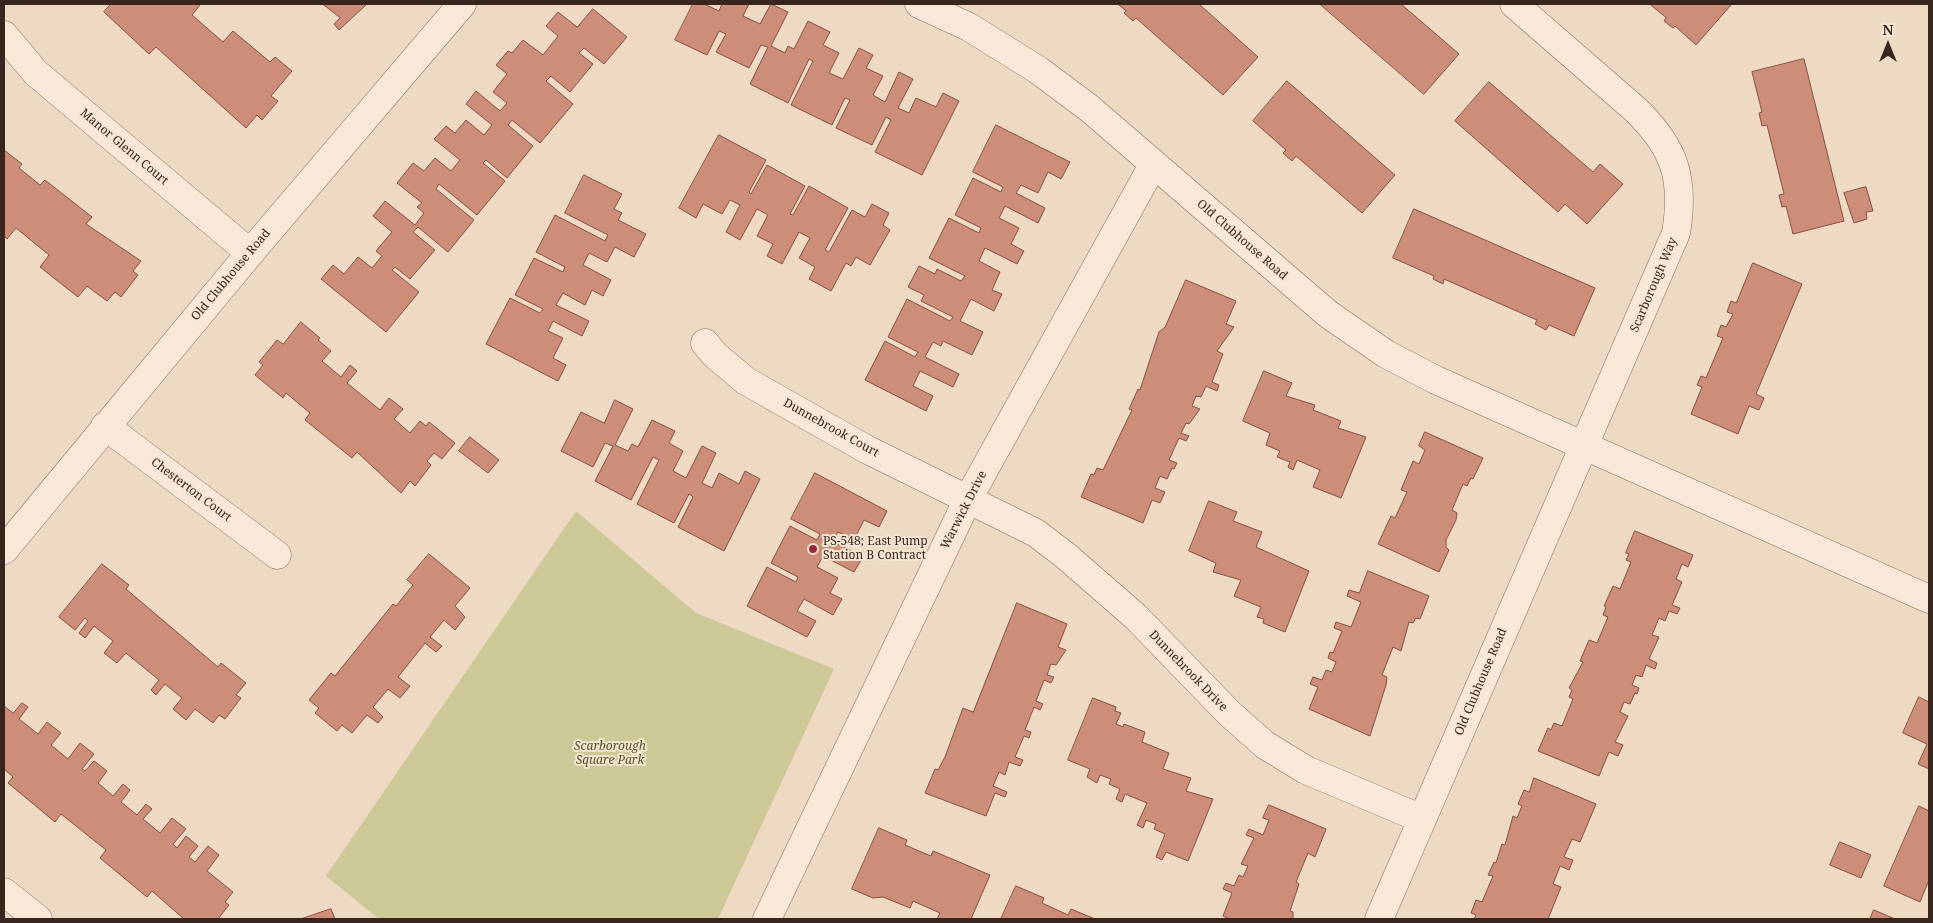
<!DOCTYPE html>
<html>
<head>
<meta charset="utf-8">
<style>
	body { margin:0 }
	#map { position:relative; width:1933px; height:923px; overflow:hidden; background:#eedac3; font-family:"Noto Serif",serif }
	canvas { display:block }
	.frame { position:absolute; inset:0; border:5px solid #38261e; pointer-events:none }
	.north { position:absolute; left:1863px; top:20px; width:50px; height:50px; -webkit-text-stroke:4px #f5e5d3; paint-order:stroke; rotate:0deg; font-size:14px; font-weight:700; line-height:20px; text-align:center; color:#38261e }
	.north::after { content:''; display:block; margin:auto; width:18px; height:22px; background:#38261e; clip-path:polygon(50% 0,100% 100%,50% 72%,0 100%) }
</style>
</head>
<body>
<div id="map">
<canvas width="1933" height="923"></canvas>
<div class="frame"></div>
<div class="north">N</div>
</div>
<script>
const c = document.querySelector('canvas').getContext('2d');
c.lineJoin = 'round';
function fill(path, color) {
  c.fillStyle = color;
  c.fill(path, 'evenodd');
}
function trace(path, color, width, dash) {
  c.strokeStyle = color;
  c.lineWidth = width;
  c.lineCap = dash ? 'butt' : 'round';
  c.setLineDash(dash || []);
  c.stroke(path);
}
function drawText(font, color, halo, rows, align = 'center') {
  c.font = font + ' "Noto Serif",serif';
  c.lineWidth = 4;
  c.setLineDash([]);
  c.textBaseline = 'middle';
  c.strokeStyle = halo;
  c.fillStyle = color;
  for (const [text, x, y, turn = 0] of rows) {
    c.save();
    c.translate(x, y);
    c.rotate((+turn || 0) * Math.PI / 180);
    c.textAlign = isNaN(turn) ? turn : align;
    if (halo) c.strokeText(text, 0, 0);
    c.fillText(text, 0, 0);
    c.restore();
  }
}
fill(new Path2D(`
	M576 511 696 613 834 669 718 919H379L326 876Z`), '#ccc997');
const building = new Path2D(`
	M111 4H199L200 5 192 15 223 42 233 31 270 62 275 57 292 71 271 96 278 101 262 120 257 115 246 128 156 47 149 54 104 12Z
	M323 4H367L339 30 334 24 340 18Z
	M693 4H704L719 11 722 4H749L743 16 760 24 771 4 788 12 771 46 785 53 788 46 794 49 808 21 830 32 823 45 839 53 829 73 843 79 859 48 873 55 866 68 883 76 873 95 885 102 899 72 913 79 898 108 909 113 916 98 936 107 943 93 959 101 922 175 875 152 891 120 886 117 872 145 836 128 850 100 845 98 832 125 791 105 813 61 809 59 788 103 750 84 768 47 761 45 749 68 716 52 726 34 719 31 707 55 675 40Z
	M1118 4H1199L1258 57 1223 95 1136 18 1133 21 1124 13 1126 11Z
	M1320 4H1401L1459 54 1424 94Z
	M1650 4H1730L1731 5 1696 45 1675 26 1673 28 1664 21 1666 18Z
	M593 9 627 37 604 64 584 48 579 53 593 64 570 92 551 76 546 81 573 104 540 143 512 120 508 125 533 146 507 178 486 160 483 163 505 181 477 215 439 184 436 189 474 220 448 252 418 227 413 232 435 250 410 279 395 267 392 270 419 292 386 332 321 279 333 265 344 274 358 257 372 268 382 256 376 251 392 232 373 216 385 201 415 225 424 213 417 207 422 203 397 183 413 163 424 171 435 158 451 171 460 160 434 139 446 126 455 133 466 120 484 135 492 125 466 104 476 91 500 111 507 103 493 92 507 74 496 65 508 51 512 53 523 40 543 55 558 36 546 26 558 12 577 27Z
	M1804 59 1844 221 1793 234 1786 206 1782 207 1779 195 1784 194 1767 125 1762 126 1759 113 1762 112 1752 72Z
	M1287 81 1395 175 1362 213 1296 156 1292 161 1283 153 1286 150 1253 121Z
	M1489 82 1593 172 1600 164 1623 184 1587 224 1565 204 1558 212 1455 121Z
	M996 125 1070 162 1061 179 1048 172 1038 193 1021 185 1016 193 1045 208 1038 223 1005 206 999 218 1019 228 1011 244 1024 251 1017 264 985 248 979 261 1000 272 992 290 1002 294 994 311 971 299 960 321 983 332 972 355 943 341 941 346 933 342 925 357 959 374 953 387 920 371 913 386 933 396 926 411 865 380 885 341 915 357 918 352 888 337 907 299 950 321 953 317 921 301 924 295 908 287 919 266 935 274 937 269 961 281 965 276 929 258 949 218 979 233 981 228 955 215 973 178 1001 192 1003 187 973 172Z
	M719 135 766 160 749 192 751 194 767 165 805 186 790 214 793 215 809 186 848 208 825 250 829 252 852 210 865 217 872 204 889 213 883 225 890 230 870 265 856 257 851 266 846 263 831 291 809 279 815 267 799 258 810 238 799 232 782 264 767 256 773 244 757 236 768 215 757 209 740 240 726 232 740 205 730 200 722 214 703 204 696 218 679 208Z
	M4 150 22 164 19 168 40 185 45 180 92 217 86 224 141 261 133 271 138 275 121 297 115 292 107 301 87 286 78 297 40 267 49 255 16 228 7 239 4 236Z
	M584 175 622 194 614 209 622 213 618 220 646 234 634 257 615 247 607 262 589 253 583 265 611 280 603 296 592 290 585 305 563 293 556 305 589 321 582 336 553 321 548 331 563 338 553 358 566 365 558 381 486 344 510 298 540 313 543 309 515 295 534 258 563 272 565 267 536 252 555 215 605 241 608 235 565 213Z
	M1866 187 1873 211 1866 212 1867 219 1854 223 1844 193Z
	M1414 209 1595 288 1574 336 1549 325 1546 330 1535 324 1537 320 1444 279 1443 284 1433 279 1434 276 1393 258Z
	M1753 263 1802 284 1756 394 1764 398 1759 410 1749 406 1738 434 1691 414 1702 387 1697 385 1701 376 1706 378 1723 338 1717 336 1721 325 1726 327 1733 314 1727 312 1731 301 1736 303Z
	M1186 280 1236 301 1226 324 1234 327 1217 351 1223 354 1212 382 1219 385 1217 391 1206 386 1201 397 1196 396 1192 406 1200 409 1189 424 1186 423 1181 433 1189 436 1186 441 1179 438 1169 460 1177 463 1174 469 1172 468 1167 479 1160 476 1155 488 1165 492 1160 503 1152 500 1143 523 1081 497 1091 474 1094 475 1097 468 1103 470 1106 464 1132 410 1129 409 1138 389 1140 390 1159 332 1165 327Z
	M301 322 320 338 318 340 331 351 322 361 341 377 350 365 357 371 347 383 380 410 389 398 403 409 394 419 410 433 420 421 426 426 429 422 455 443 442 459 434 453 427 461 431 465 415 486 410 481 401 493 357 452 352 458 305 420 310 413 286 393 283 398 255 375 263 365 259 362 277 340 283 344Z
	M1264 371 1292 383 1286 396 1315 405 1313 410 1341 421 1338 428 1366 437 1341 498 1313 487 1320 470 1297 460 1293 470 1288 467 1290 462 1277 457 1280 451 1266 445 1270 433 1243 421Z
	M615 400 633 409 615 445 628 451 632 444 638 447 652 420 675 431 669 443 683 451 673 471 686 478 702 446 716 453 702 483 712 488 719 473 739 484 745 471 760 479 724 551 678 527 693 497 689 494 674 523 637 504 659 460 653 457 631 500 595 481 613 446 605 443 593 467 561 451 581 412 604 423Z
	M1425 432 1483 458 1473 479 1471 478 1467 486 1463 484 1452 510 1457 513 1456 520 1446 540V547L1449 550 1439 572 1378 544 1391 516 1395 518 1407 492 1401 490 1413 461 1419 464 1425 450 1419 446Z
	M470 437 499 460 488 473 459 451Z
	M815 473 887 511 879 527 864 520 854 540 838 532 833 541 863 557 854 572 823 556 817 567 838 578 830 593 842 599 833 615 804 599 797 611 816 621 807 637 747 606 767 567 796 582 798 577 771 563 790 526 817 540 820 534 791 519Z
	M1209 501 1237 512 1233 521 1262 532 1256 547 1309 571 1285 632 1263 623 1264 619 1257 617 1261 607 1234 596 1241 580 1213 572 1216 563 1189 551Z
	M1635 531 1693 555 1688 567 1682 564 1676 579 1682 582 1672 605 1680 608 1677 614 1669 611 1665 621 1659 618 1652 635 1659 637 1649 659 1657 663 1655 669 1646 665 1642 677 1636 675 1632 685 1639 688 1637 694 1635 693 1630 704 1624 702 1620 712 1628 716 1615 742 1623 745 1618 756 1609 752 1599 776 1538 751 1548 728 1551 730 1554 723 1562 726 1573 699 1569 697 1572 690 1569 688 1583 662 1580 661 1589 640 1597 643 1608 617 1603 615 1606 607 1604 606 1613 586 1620 589 1631 562 1626 560 1629 554 1626 553Z
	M429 554 470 588 455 606 465 617 455 630 444 620 430 637 442 646 436 652 425 643 398 677 410 686 400 698 388 689 373 707 383 717 378 723 367 715 352 733 342 725 337 731 315 713 319 708 309 700 331 673 335 676 393 604 396 606 413 585 407 580Z
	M102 564 129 585 126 589 218 667 221 663 246 683 236 695 241 698 225 719 219 715 213 723 195 709 186 720 173 709 182 698 165 684 156 695 151 690 159 680 126 653 117 663 104 653 113 641 94 626 85 638 79 633 88 621 85 618 75 630 59 617Z
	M1368 571 1429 596 1420 619 1416 618 1413 623 1409 622 1401 651 1393 647 1382 675 1387 677 1386 685 1370 736 1309 709 1318 687 1310 684 1313 677 1322 680 1326 670 1332 672 1336 662 1328 658 1330 652 1333 653 1342 631 1334 628 1336 622 1351 627 1361 602 1347 596 1349 590 1359 593Z
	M1017 603 1067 624 1058 647 1066 650 1056 665 1051 664 1047 675 1054 677 1051 683 1044 680 1036 701 1043 704 1040 710 1034 707 1025 730 1031 732 1029 738 1024 736 1015 757 1023 760 1020 766 1009 762 1005 775 999 772 993 786 1007 792 1005 797 995 793 986 816 925 793 935 769 938 770 945 757 963 708 973 712Z
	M1919 697 1929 702V769L1918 764 1927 744 1903 733Z
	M1093 698 1116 707 1115 711 1121 713 1116 724 1123 727 1124 724 1145 732 1142 742 1169 753 1163 769 1191 778 1186 791 1213 799 1188 861 1166 852 1162 860 1156 857 1165 834 1154 829 1156 824 1146 820 1143 828 1137 825 1147 803 1125 794 1122 802 1116 799 1120 789 1109 784 1111 779 1100 775 1097 783 1087 777 1090 769 1068 760Z
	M22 703 28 707 19 719 38 734 47 722 61 733 51 745 68 759 80 743 94 754 82 769 85 771 94 761 107 771 98 783 113 796 123 784 130 790 121 802 137 815 146 804 152 809 143 819 160 833 172 818 186 829 173 844 177 848 186 836 198 846 189 857 195 862 208 846 219 855 207 871 233 892 225 902 229 905 218 919H184L152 891 147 897 100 858 106 850 61 814 55 822 8 783 13 777 4 769V706L13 713Z
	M1534 778 1596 804 1580 842 1572 839 1564 857 1573 860 1569 870 1560 866 1553 884 1561 887 1548 919H1474L1476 915 1471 913 1476 900 1482 902 1493 876 1488 875 1494 862 1496 863 1502 844 1505 845 1513 816 1517 818 1522 806 1518 804 1524 790 1529 792Z
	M1269 805 1326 829 1315 857 1308 853 1296 882 1299 884 1290 911 1293 912V919H1229L1223 916 1232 893 1223 889 1226 883 1234 886 1239 875 1243 877 1248 866 1241 864 1254 838 1246 835 1249 829 1263 835 1269 820 1263 818Z
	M1919 806 1929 811V880L1920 902 1884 886Z
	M879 828 907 840 905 845 931 856 933 851 990 875 971 919H937L940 913 913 901 910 908 883 897 873 898 852 889Z
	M1840 842 1871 855 1861 878 1830 865Z
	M1016 886 1044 898 1042 903 1068 915 1071 909 1095 919H1001Z
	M331 909 335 919H301Z
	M1874 910 1895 919H1870Z`);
fill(building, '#cc8d79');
trace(building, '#884f40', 1);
const minor = new Path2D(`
	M919 4 969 27 1038 70 1089 108 1328 314 1386 354 1436 380 1929 599
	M4 35 36 73 250 253
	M705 343 715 355 746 381 866 449 1036 533 1066 556 1136 617 1229 713 1265 745 1306 770 1422 819
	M105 426 277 555
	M4 550 250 253 462 4
	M4 892 38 919
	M767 919 968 499 1153 165
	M1379 919 1676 233C1685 179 1675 148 1636 110L1514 4`);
trace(minor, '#886a5a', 29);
trace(minor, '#f9e8d7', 28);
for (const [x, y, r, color] of [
	[813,549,5,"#972a3e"]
]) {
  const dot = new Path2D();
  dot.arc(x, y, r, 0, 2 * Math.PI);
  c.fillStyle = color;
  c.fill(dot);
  trace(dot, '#f5e5d3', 2);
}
drawText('12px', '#38261e', '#f5e5d3', [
	["Manor Glenn Court",124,147,40],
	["Old Clubhouse Road",1242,240,41],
	["Old Clubhouse Road",231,275,-50],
	["Scarborough Way",1654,285,-67],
	["Dunnebrook Court",831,428,29],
	["Chesterton Court",191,490,37],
	["Warwick Drive",964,510,-63],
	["Dunnebrook Drive",1188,671,46],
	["Old Clubhouse Road",1481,682,-67]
]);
drawText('12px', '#38261e', '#f5e5d3', [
	["PS-548; East Pump",823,542],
	["Station B Contract",823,556]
], 'left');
drawText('italic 12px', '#515525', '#f5e5d3', [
	["Scarborough",610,747],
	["Square Park",610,761]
]);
</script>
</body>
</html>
